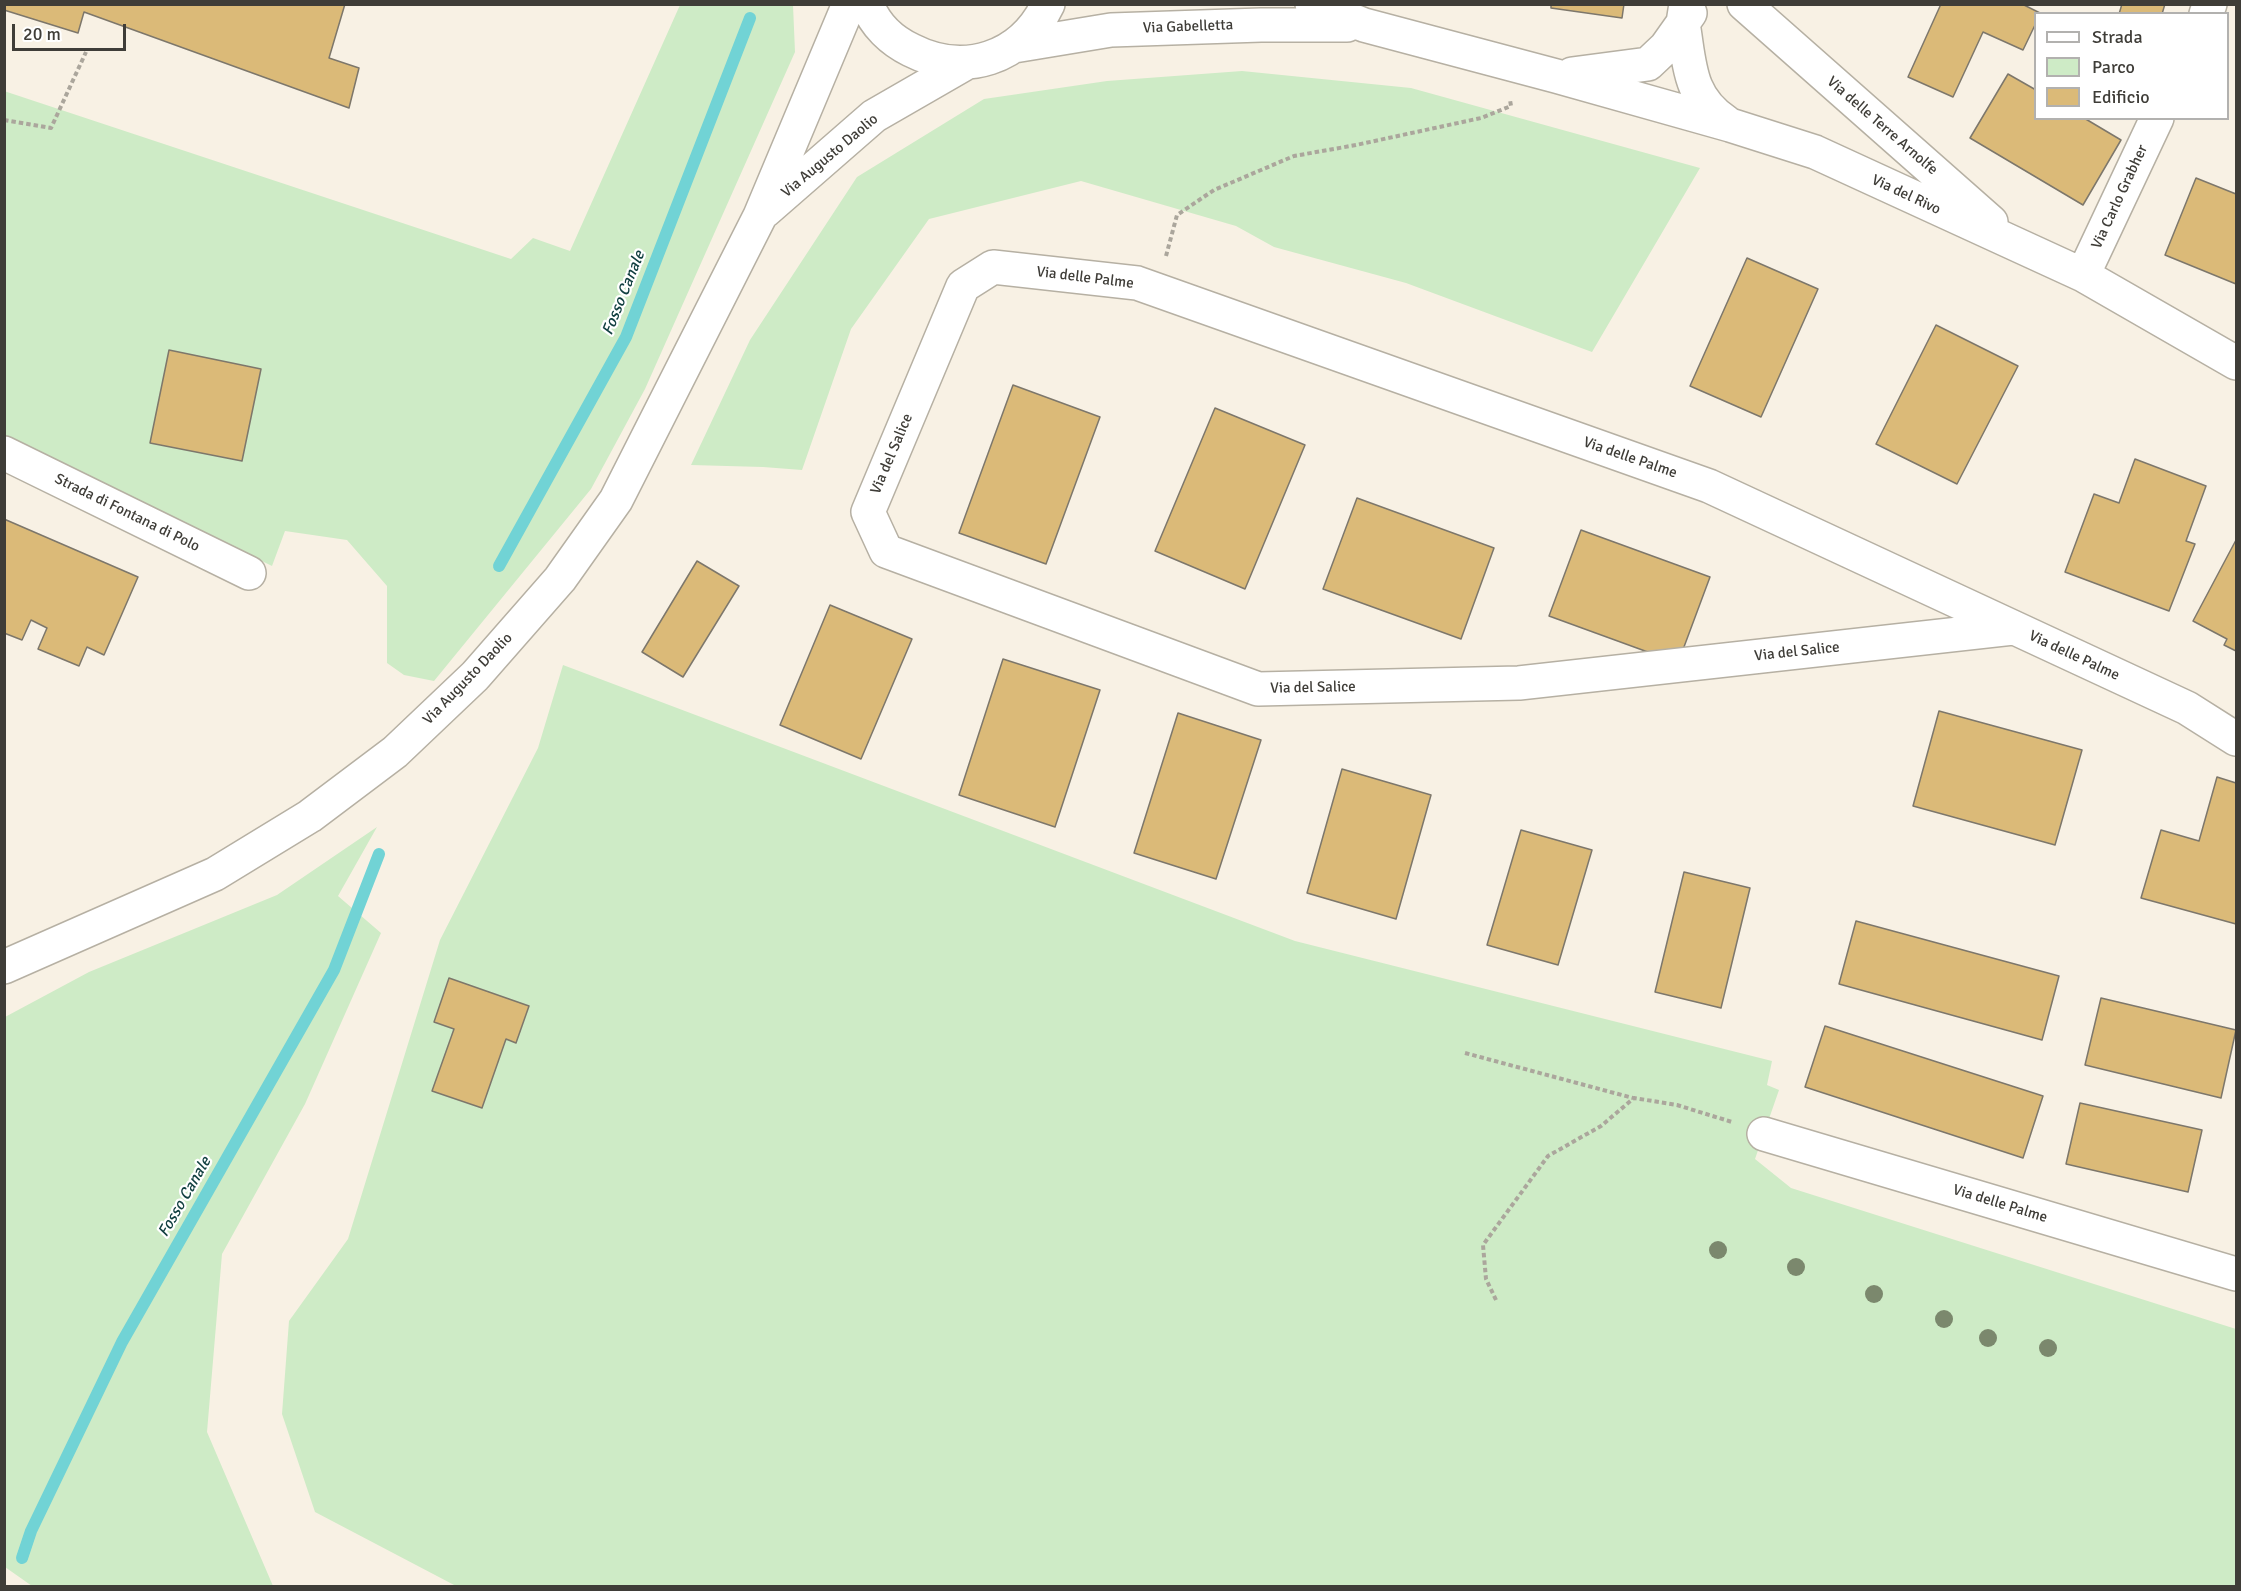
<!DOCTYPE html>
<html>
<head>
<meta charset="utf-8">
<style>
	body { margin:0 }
	#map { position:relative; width:2241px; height:1591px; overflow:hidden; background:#f8f1e4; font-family:Signika,sans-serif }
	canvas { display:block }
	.frame { position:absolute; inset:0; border:6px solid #3f3d38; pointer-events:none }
	.legend { position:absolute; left:2034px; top:12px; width:195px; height:108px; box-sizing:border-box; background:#fff; border:2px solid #b2b1af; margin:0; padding:8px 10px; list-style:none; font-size:18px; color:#3f3d38 }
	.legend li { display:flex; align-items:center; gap:12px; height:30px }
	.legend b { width:30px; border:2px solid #b2b1af }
	.scale { position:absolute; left:12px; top:24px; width:114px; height:27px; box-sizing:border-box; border:3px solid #3f3d38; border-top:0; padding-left:8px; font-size:18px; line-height:21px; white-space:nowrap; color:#3f3d38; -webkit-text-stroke:4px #fff; paint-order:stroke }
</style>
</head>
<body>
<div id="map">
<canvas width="2241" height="1591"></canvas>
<div class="frame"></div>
<ul class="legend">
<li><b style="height:8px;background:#fff"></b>Strada</li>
<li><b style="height:16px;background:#ceebc6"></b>Parco</li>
<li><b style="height:16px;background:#dbba78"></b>Edificio</li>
</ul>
<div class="scale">20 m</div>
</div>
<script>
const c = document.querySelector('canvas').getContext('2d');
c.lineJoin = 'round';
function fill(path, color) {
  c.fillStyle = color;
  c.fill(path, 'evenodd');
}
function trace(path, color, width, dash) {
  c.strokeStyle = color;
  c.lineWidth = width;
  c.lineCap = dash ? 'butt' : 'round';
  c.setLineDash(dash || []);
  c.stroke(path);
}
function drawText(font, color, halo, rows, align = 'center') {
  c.font = font + ' Signika,sans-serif';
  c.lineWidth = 4.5;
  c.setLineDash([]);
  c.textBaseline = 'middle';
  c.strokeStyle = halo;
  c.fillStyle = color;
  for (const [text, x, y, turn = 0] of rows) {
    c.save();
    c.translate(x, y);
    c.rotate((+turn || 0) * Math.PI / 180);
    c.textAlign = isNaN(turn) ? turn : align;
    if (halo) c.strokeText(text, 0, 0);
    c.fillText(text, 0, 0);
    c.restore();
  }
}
fill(new Path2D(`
	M680 5H793L795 52 645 389 591 489 434 681 404 675 387 663V586L347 540 285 531 272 566 5 435 4 91 511 259 533 238 570 251Z
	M1242 71 1411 88 1700 168 1592 352 1406 283 1274 247 1236 226 1081 181 929 219 851 329 802 470 763 467 691 465 750 340 857 177 984 99 1107 81Z
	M563 665 1295 941 1772 1061 1767 1085 1779 1090 1755 1159 1791 1188 2236 1329V1586H456L315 1512 282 1414 289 1321 348 1239 440 940 538 748Z
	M377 827 338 896 381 933 305 1104 222 1254 207 1432 273 1586H32L5 1567V1017L89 972 277 895Z`), '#ceebc6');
trace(new Path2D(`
	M499 566 626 337 750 18
	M22 1558 31 1531 122 1342 334 970 379 854`), '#71d3d5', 12);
const building = new Path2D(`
	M4 4H345L329 58 359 68 349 108 84 12 78 33 4 10Z
	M1551 4H1624L1622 18 1551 8Z
	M1941 4H2022L2040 13 2036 14V23L2023 50 1983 32 1953 97 1908 77Z
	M2122 4H2165L2162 14H2119Z
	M2008 74 2036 90V118H2084L2121 140 2083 205 1970 138Z
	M2196 178 2236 194V284L2165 255Z
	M1747 258 1818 289 1761 417 1690 386Z
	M1936 325 2018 366 1957 484 1876 444Z
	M169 350 261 369 242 461 150 443Z
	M1013 385 1100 417 1046 564 959 533Z
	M1215 408 1305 445 1245 589 1155 551Z
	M2135 459 2206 486 2186 541 2195 544 2169 611 2065 572 2094 494 2119 503Z
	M1357 498 1494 548 1461 639 1323 589Z
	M4 519 138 577 104 655 87 647 79 666 38 649 47 628 31 620 22 640 4 633Z
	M1581 530 1710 577 1678 663 1549 616Z
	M2236 540V651L2224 645 2227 639 2193 621Z
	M697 561 739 586 683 677 642 652Z
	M830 605 912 639 861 759 780 725Z
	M1003 659 1100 690 1055 827 959 795Z
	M1939 711 2082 750 2055 845 1913 806Z
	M1178 713 1261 740 1216 879 1134 853Z
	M1342 769 1431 795 1396 919 1307 893Z
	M2217 777 2236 783V924L2141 898 2161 830 2199 841Z
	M1521 830 1592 850 1558 965 1487 945Z
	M1684 872 1750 888 1721 1008 1655 992Z
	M1856 921 2059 976 2042 1040 1839 984Z
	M449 978 529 1006 516 1043 506 1039 482 1108 432 1091 454 1029 434 1022Z
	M2101 998 2236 1030 2221 1098 2085 1065Z
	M1825 1026 2043 1096 2023 1158 1805 1087Z
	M2080 1103 2202 1130 2188 1192 2066 1164Z`);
fill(building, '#dbba78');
trace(building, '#7d776b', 1.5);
const minor = new Path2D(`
	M867 4C875 25 892 41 911 50 964 77 1022 59 1048 4
	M1312 4 1364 25 1556 76 1730 125 1815 152 2083 275 2236 363
	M1744 4 1991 222
	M1690 13 1683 23C1690 64 1688 97 1726 122
	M2206 14 2210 4
	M1014 46 1111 30 1261 25H1347
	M1572 74 1648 64 1666 47 1683 23 1686 4
	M765 211 874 116 966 63
	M2083 275 2157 118
	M4 453 249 573
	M2013 628 1519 683 1258 689 886 551 868 512 963 286 993 267 1137 283 1709 486 2187 708 2236 739
	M4 967 215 874 310 816 395 752 475 676 560 579 616 500 760 216 849 4
	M1764 1134 2236 1274`);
trace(minor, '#b6b0a3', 36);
trace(new Path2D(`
	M4 120 51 128 86 52
	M1166 256 1177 215 1214 190 1294 156 1356 145 1481 118 1511 106 1510 100
	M1465 1053 1633 1098
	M1496 1300 1486 1279 1483 1245 1548 1156 1601 1126 1634 1098 1677 1105 1732 1122`), '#aba69c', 4, [4.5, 3]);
trace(minor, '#fff', 33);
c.fillStyle = '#7b886d';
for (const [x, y] of [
	[1718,1250],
	[1796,1267],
	[1874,1294],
	[1944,1319],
	[1988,1338],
	[2048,1348]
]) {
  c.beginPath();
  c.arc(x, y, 9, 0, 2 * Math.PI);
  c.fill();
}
drawText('15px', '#3f3d38', '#fff', [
	["Via Gabelletta",1188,27,-2],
	["Via delle Terre Arnolfe",1882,126,41],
	["Via Augusto Daolio",830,156,-40],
	["Via del Rivo",1906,195,25],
	["Via Carlo Grabher",2120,197,-65],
	["Via delle Palme",1085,278,7],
	["Via del Salice",892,454,-67],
	["Via delle Palme",1630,458,19],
	["Strada di Fontana di Polo",127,513,26],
	["Via del Salice",1797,652,-6],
	["Via delle Palme",2074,656,25],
	["Via Augusto Daolio",468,679,-46],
	["Via del Salice",1313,688,-1],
	["Via delle Palme",2000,1204,17]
]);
drawText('italic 16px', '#124041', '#fff', [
	["Fosso Canale",624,293,-68],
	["Fosso Canale",185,1197,-60]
]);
</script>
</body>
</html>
